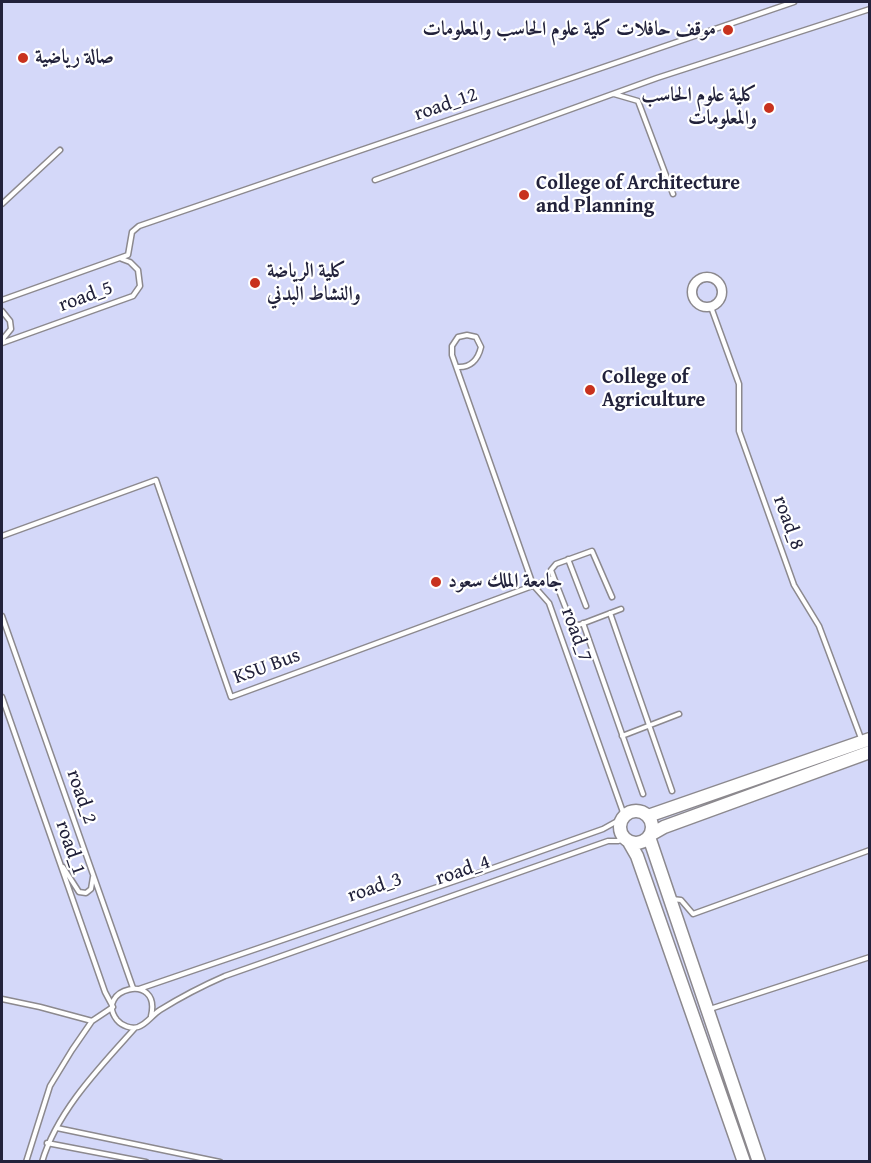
<!DOCTYPE html>
<html>
<head>
<meta charset="utf-8">
<style>
	body { margin:0 }
	#map { position:relative; width:871px; height:1163px; overflow:hidden; background:#f6f0e0; font-family:"Gentium Book Plus",serif }
	canvas { display:block }
	.frame { position:absolute; inset:0; border:3px solid #22223b; pointer-events:none }
</style>
</head>
<body>
<div id="map">
<canvas width="871" height="1163"></canvas>
<div class="frame"></div>
</div>
<script>
const c = document.querySelector('canvas').getContext('2d');
c.lineJoin = 'round';
function fill(path, color) {
  c.fillStyle = color;
  c.fill(path, 'evenodd');
}
function trace(path, color, width, dash) {
  c.strokeStyle = color;
  c.lineWidth = width;
  c.lineCap = dash ? 'butt' : 'round';
  c.setLineDash(dash || []);
  c.stroke(path);
}
function drawText(font, color, halo, rows, align = 'center') {
  c.font = font + ' "Gentium Book Plus",Amiri,serif';
  c.lineWidth = 4.5;
  c.setLineDash([]);
  c.textBaseline = 'middle';
  c.strokeStyle = halo;
  c.fillStyle = color;
  for (const [text, x, y, turn = 0] of rows) {
    c.save();
    c.translate(x, y);
    c.rotate((+turn || 0) * Math.PI / 180);
    c.textAlign = isNaN(turn) ? turn : align;
    if (halo) c.strokeText(text, 0, 0);
    c.fillText(text, 0, 0);
    c.restore();
  }
}
fill(new Path2D(`
	M2 2H869V1161L2 1162Z`), '#d4d8f9');
const lane = new Path2D(`
	M614 94 638 101 673 194
	M375 180 657 78 870 9
	M2 204 60 150
	M2 300 128 255 132 232 139 226 794 2
	M711 307 739 384V431L794 585 819 626 862 741
	M2 311 10 321 11 329 2 340
	M2 343 133 296 140 286 138 270 130 262 122 259
	M457 367C470 368 478 360 481 347L476 337 467 335 458 337 452 346V355L533 585 549 603 624 815
	M2 536 156 480 231 697 554 578 570 619 574 624 579 625 621 609
	M568 559 586 606
	M554 578 551 570 556 564 592 551 612 597
	M610 613 672 791
	M2 616 133 988
	M583 623 643 794
	M2 697 105 992 113 1007 92 1021 72 1050 50 1086 26 1162
	M622 736 679 714
	M63 867 79 892 86 893 91 889 93 877
	M672 899 681 900 693 914 870 850
	M139 989 493 868 603 829 621 819
	M2 999 40 1007 92 1021
	M710 1009 870 957
	M151 1016C162 971 93 989 117 1020 122 1026 131 1029 138 1027 147 1024 152 1015 160 1010 181 997 202 986 225 976L608 841H618L624 839
	M57 1128 220 1162
	M47 1143 146 1162
	M42 1162C57 1111 100 1067 135 1028`);
const street = new Path2D(`
	M692 292a15 15 0 1 1 30 0a15 15 0 1 1-30 0Z`);
const secondary = new Path2D(`
	M620 827a16 16 0 1 1 32 0a16 16 0 1 1-32 0Z
	M648 816 870 739
	M650 835 664 827 870 752
	M649 837 759 1162
	M629 842 637 856 744 1162`);
trace(lane, '#8c898e', 7);
trace(street, '#8c898e', 11);
trace(secondary, '#8c898e', 15);
trace(lane, '#fff', 4);
trace(street, '#fff', 8);
trace(secondary, '#fff', 12);
for (const [x, y, r, color] of [
	[728,30,6,"#c8321e"],
	[23,58,6,"#c8321e"],
	[769,108,6,"#c8321e"],
	[524,195,6,"#c8321e"],
	[255,283,6,"#c8321e"],
	[590,390,6,"#c8321e"],
	[436,582,6,"#c8321e"]
]) {
  const dot = new Path2D();
  dot.arc(x, y, r, 0, 2 * Math.PI);
  c.fillStyle = color;
  c.fill(dot);
  trace(dot, '#fff', 2);
}
drawText('bold 20px', '#22223b', '#fff', [
	["موقف حافلات كلية علوم الحاسب والمعلومات",716,30,"right"],
	["صالة رياضية",35,58],
	["كلية علوم الحاسب",757,96,"right"],
	["والمعلومات",757,119,"right"],
	["College of Architecture",536,184],
	["and Planning",536,207],
	["كلية الرياضة",267,272],
	["والنشاط البدني",267,295],
	["College of",602,378],
	["Agriculture",602,401],
	["جامعة الملك سعود",448,582]
], 'left');
drawText('20px', '#22223b', '#fff', [
	["road_12",446,105,-19],
	["road_5",86,297,-20],
	["road_8",788,523,70],
	["road_7",576,635,70],
	["KSU Bus",267,667,-20],
	["road_2",81,797,71],
	["road_1",70,848,71],
	["road_4",463,871,-19],
	["road_3",375,888,-19]
]);
</script>
</body>
</html>
